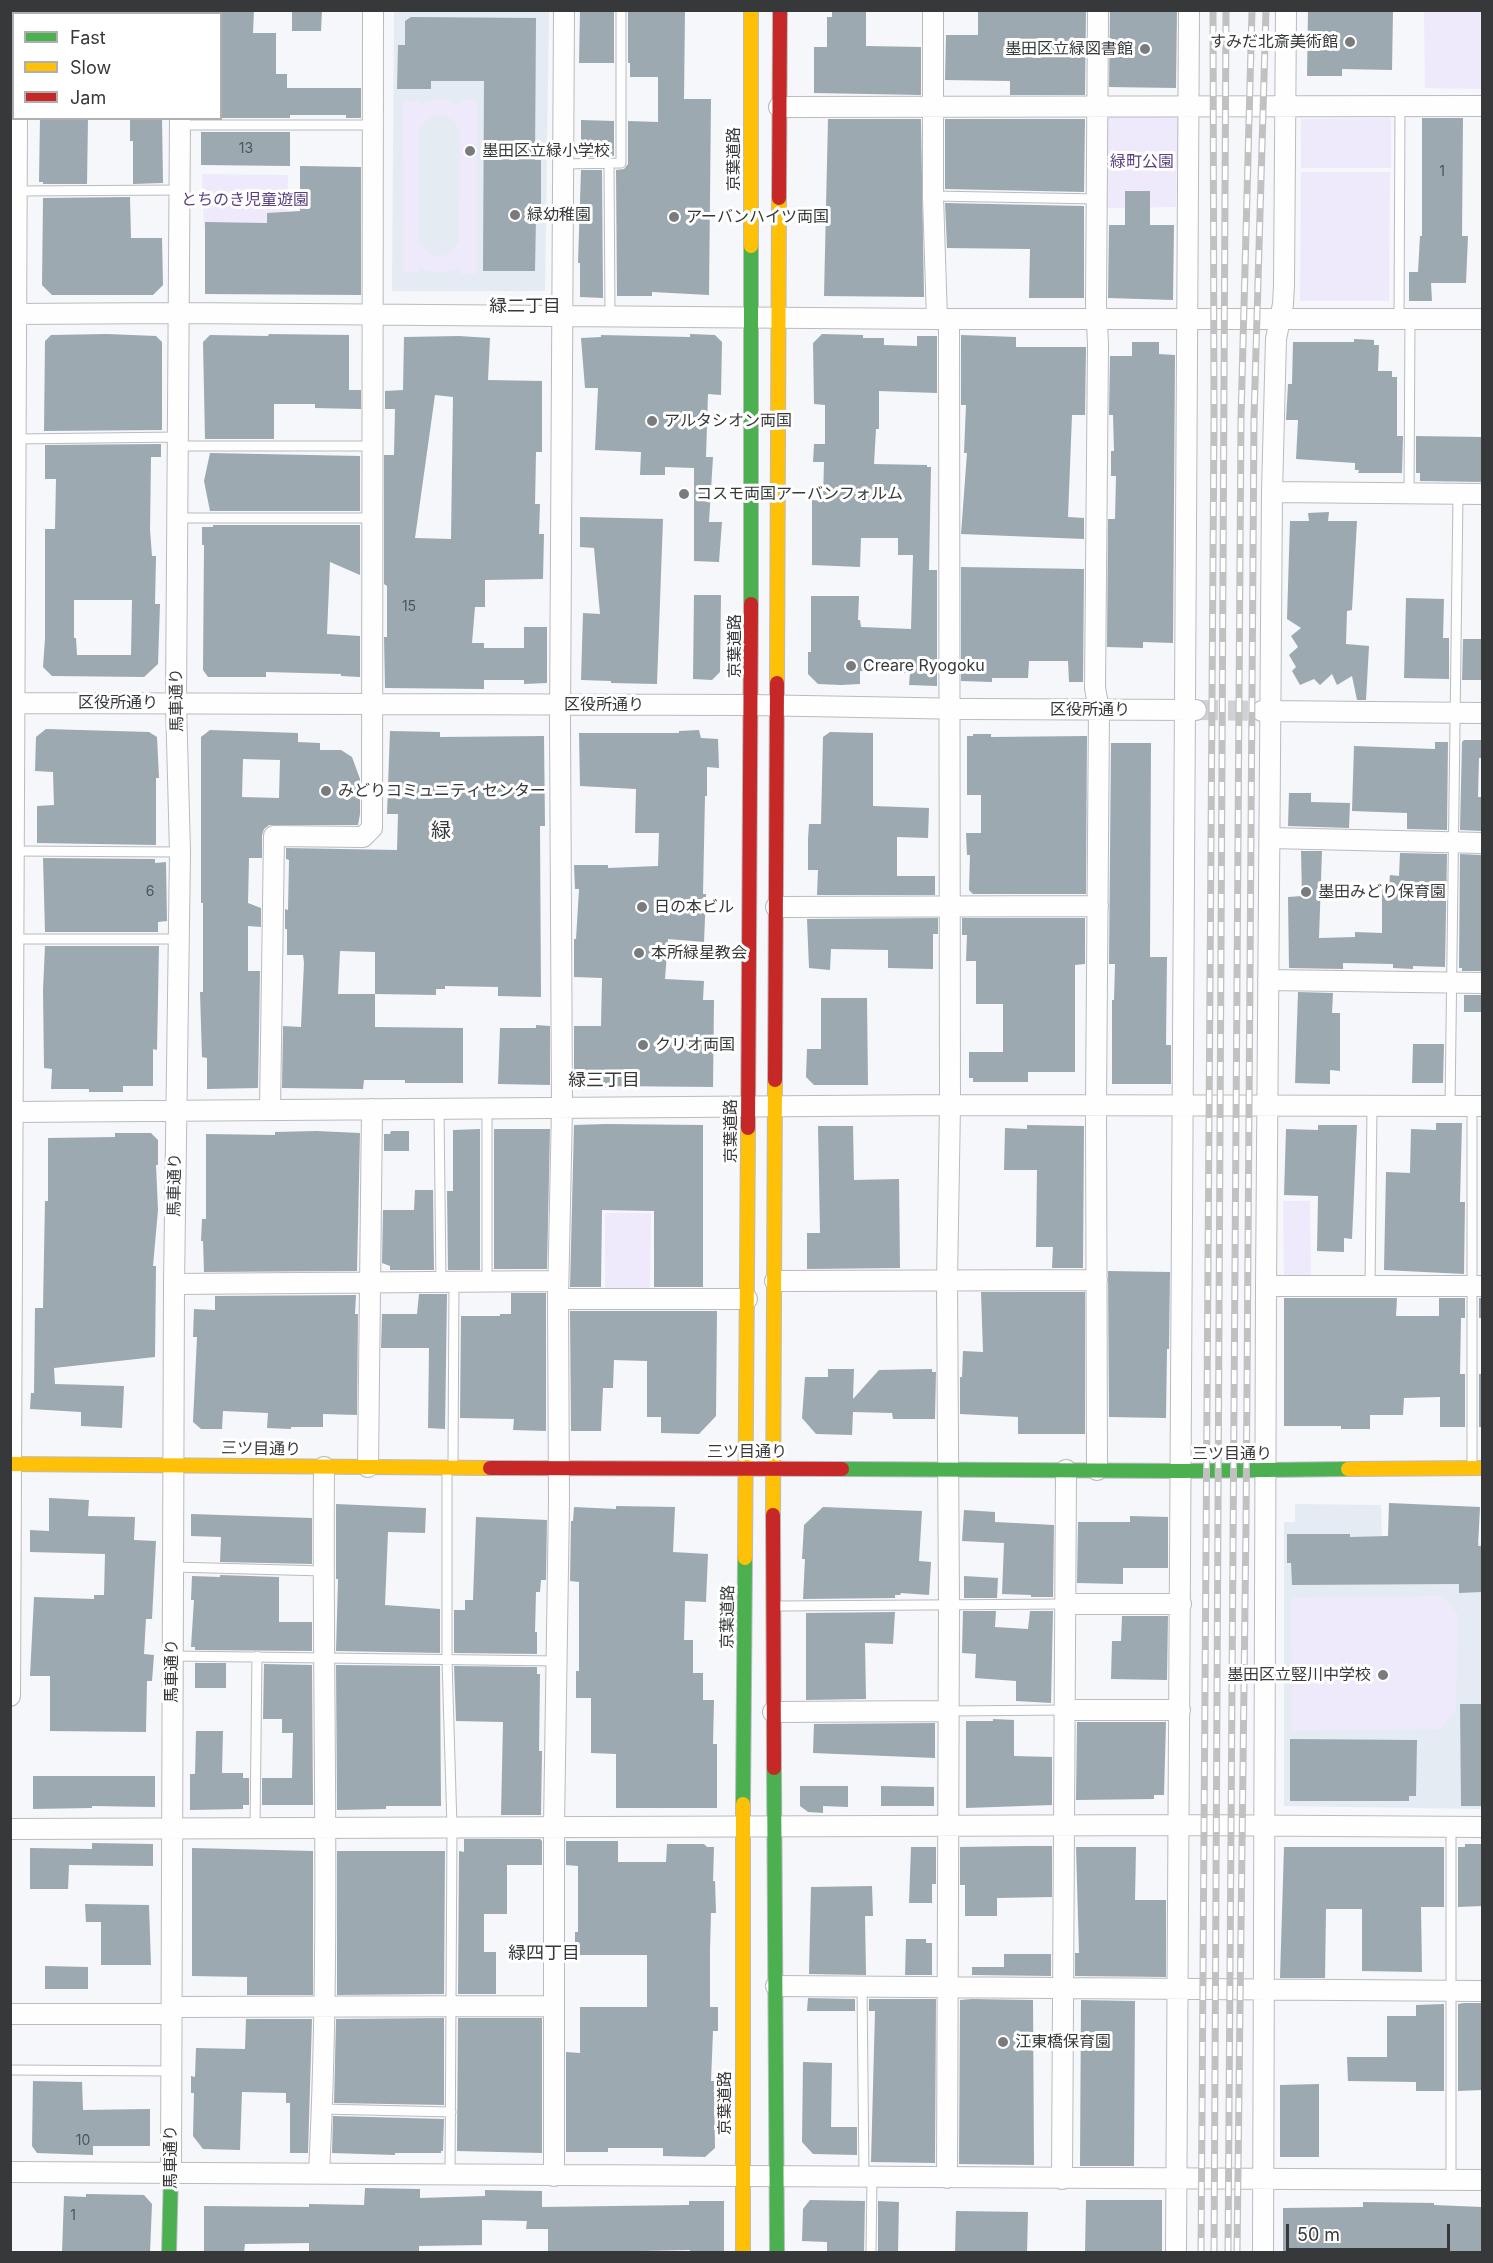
<!DOCTYPE html>
<html>
<head>
<meta charset="utf-8">
<style>
	body { margin:0 }
	#map { position:relative; width:1493px; height:2263px; overflow:hidden; background:#f5f7fa; font-family:Inter,sans-serif }
	canvas { display:block }
	.frame { position:absolute; inset:0; border:12px solid #36383a; pointer-events:none }
	.legend { position:absolute; left:12px; top:12px; width:210px; height:108px; box-sizing:border-box; background:#fff; border:2px solid #afafb0; margin:0; padding:8px 10px; list-style:none; font-size:18px; color:#36383a }
	.legend li { display:flex; align-items:center; gap:12px; height:30px }
	.legend b { width:30px; border:2px solid #afafb0 }
	.scale { position:absolute; left:1286px; top:2224px; width:164px; height:27px; box-sizing:border-box; border:3px solid #36383a; border-top:0; padding-left:8px; font-size:18px; line-height:21px; white-space:nowrap; color:#36383a; -webkit-text-stroke:4px #fff; paint-order:stroke }
</style>
</head>
<body>
<div id="map">
<canvas width="1493" height="2263"></canvas>
<div class="frame"></div>
<ul class="legend">
<li><b style="height:8px;background:#4caf50"></b>Fast</li>
<li><b style="height:8px;background:#ffc107"></b>Slow</li>
<li><b style="height:8px;background:#c62828"></b>Jam</li>
</ul>
<div class="scale">50 m</div>
</div>
<script>
const c = document.querySelector('canvas').getContext('2d');
c.lineJoin = 'round';
function fill(path, color) {
  c.fillStyle = color;
  c.fill(path, 'evenodd');
}
function trace(path, color, width, dash) {
  c.strokeStyle = color;
  c.lineWidth = width;
  c.lineCap = dash ? 'butt' : 'round';
  c.setLineDash(dash || []);
  c.stroke(path);
}
function drawText(font, color, halo, rows, align = 'center') {
  c.font = font + ' Inter,"Noto Sans JP",sans-serif';
  c.lineWidth = 6;
  c.setLineDash([]);
  c.textBaseline = 'middle';
  c.strokeStyle = halo;
  c.fillStyle = color;
  for (const [text, x, y, turn = 0] of rows) {
    c.save();
    c.translate(x, y);
    c.rotate((+turn || 0) * Math.PI / 180);
    c.textAlign = isNaN(turn) ? turn : align;
    if (halo) c.strokeText(text, 0, 0);
    c.fillText(text, 0, 0);
    c.restore();
  }
}
fill(new Path2D(`
	M394 11H549L545 291H392Z
	M1295 1504 1381 1505 1382 1544 1482 1543V1809L1284 1806V1522H1295Z`), '#e5ebf2');
fill(new Path2D(`
	M1424 11H1482V89L1425 88Z
	M430 100H449L459 106 460 100H477L476 274H460L459 267C447 274 431 274 419 267V272L404 273 403 101H419L420 105ZM440 115C451 117 456 121 460 132L459 241C448 261 430 261 419 241V131C423 122 429 116 440 115Z
	M1178 116 1176 207 1107 208 1108 117Z
	M1391 118V168H1301V119Z
	M1301 172H1390L1389 301H1300Z
	M202 174 288 175 287 226 204 227Z
	M1283 1201H1310L1311 1276H1284Z
	M605 1213H651L650 1294H605Z
	M1442 1596 1458 1614 1456 1710 1441 1729 1292 1731 1291 1597Z`), '#eeeafb');
fill(new Path2D(`
	M220 10H254L253 33H276V74H287V88H361V118H346V115H290V118H220Z
	M292 10H322L321 31H292Z
	M580 10H614V63H579Z
	M628 10H685L684 99H711L709 295 652 292V296H617L616 170 624 169 628 164V121L658 122V77H630V63H628Z
	M832 10H866V46L921 47V95L814 93V47H827V17H832Z
	M978 10H1086L1085 95H1010V81L945 80 946 35H978Z
	M1110 10H1177L1176 88 1109 87Z
	M1308 10H1393L1392 70 1342 69V76H1307Z
	M411 17 536 18 535 160H541V217H536L535 271H483L484 81H431V89H397L398 45H405V21Z
	M40 118H88L87 184H43V182H39Z
	M130 118H162L163 183 133 184V141H130Z
	M1422 118H1463L1462 236H1468L1466 283H1431L1432 301H1409V272H1418L1420 236H1422Z
	M828 119H921L924 297 824 296Z
	M945 119H1085L1084 192 945 189Z
	M581 120 614 121V156L581 157Z
	M201 132H290V166L201 165Z
	M300 166 361 167V295L205 294V222L267 223V213L300 211Z
	M581 170H602L603 298 580 297V263H578Z
	M1125 191H1150V225H1174L1173 300 1108 298 1109 225H1125Z
	M130 197 131 238H162L163 285 153 295H52L42 285 43 198Z
	M945 203 1084 206V298H1029L1030 249 947 248Z
	M107 334 156 336 162 342V430L44 431 45 341 51 335Z
	M269 334 349 335V390H361V409L315 408V404H274V439H205L203 342 210 335 268 336Z
	M690 334 715 335 722 342 721 395 708 394 706 457H713L709 522H722L719 562 694 561V468L665 467V475H640L641 452 595 450 598 388H585L581 338 601 337V335L690 337Z
	M822 334 863 335V338H884V345L917 346V336H937V393L879 391V429H876L874 464 927 465V467H931L929 570H937V686L909 685 910 673 860 671V684L841 685 818 684 808 674V652H811V596H859L858 620H860L861 627 911 629 913 555H898V538H861L860 567 812 565V500L823 501 824 462H813L814 444H825V405L814 404 813 343Z
	M961 335 1016 337V347H1086L1085 415H1072L1068 517 1084 518V539L961 534 967 453H964L966 405H961Z
	M459 336 490 338 488 380 542 381V452H536L535 504H540L539 534H544L543 579 485 580V607H475L472 643H484V648H524V627H547V683L524 684V680H484V689L385 688 384 637H387V586L384 584V455H394L395 409H385V391L403 390 404 337ZM435 395 453 397 451 539 415 538Z
	M1354 339 1374 340V345H1379L1378 371H1392V377H1397V436H1403L1402 473H1358L1359 470H1355V463L1296 459 1298 420H1286L1288 384H1292L1293 342H1354Z
	M1132 342H1159V354L1175 355 1173 643 1143 642V648L1107 647 1108 519H1115L1116 476H1111V451H1114L1113 415H1109L1110 356H1132Z
	M1416 436 1482 437V482L1420 481V473H1416Z
	M161 444V457H151L150 530 152 556H156L155 604H160L158 664 144 677 52 676 43 667 45 639V529H55L56 479H45V445ZM74 600H132L131 655H77L76 638H74Z
	M210 453 360 456V511H210L204 481Z
	M1329 512 1328 521H1357L1352 610 1347 611 1346 644 1369 646 1366 700H1357L1352 676 1337 685 1332 674 1320 685 1314 679 1300 685 1292 671 1296 667 1289 655 1298 647 1291 636 1301 628 1287 619 1290 521H1309L1308 513Z
	M580 517 663 519 657 684 611 683V681L581 680 583 613 600 614 594 548 580 547Z
	M213 525H360V575L330 562 327 634 360 636V677L341 676V674L266 672V677H208L203 670 204 545H202V527H213Z
	M961 567 1084 569 1083 682H1069L1068 661H1029L1028 678H992V682L961 681Z
	M694 595H721L720 672 712 680 693 679Z
	M1406 598 1444 599 1443 638H1449V679L1404 678Z
	M1463 639H1482V680H1462Z
	M46 729 149 732 157 737 159 778H156V845L37 843V806L54 805 53 772 35 771 36 737Z
	M210 730 298 733V742L320 743V750H341L352 757 360 779V814L358 825H269L264 829 262 835V858H249L248 903 261 908V927L248 926V971H260L258 1088 207 1089V1058L202 1057 200 992H203V903H201V737ZM243 759 280 760 279 798 242 797Z
	M699 730 701 738 718 739 719 768 707 767V796H705L703 894H706L704 942 668 939 665 979 704 981 703 1000H714L713 1087 606 1086V1088L574 1089V1026H601L602 978 574 977V939H576L579 889H575L574 865H608V868L658 866 659 833H635L636 789 580 786 579 733H679V731Z
	M390 731 440 732V737L544 736 545 826H540L541 997 498 996V987L445 986V989H436V995L375 994V1027L463 1028V1083H405V1080H364L363 1089 282 1088 283 1026 301 1027 304 963 303 955H287V929H285V909L288 910 289 860 286 859V848L397 850 398 814H387ZM340 951 375 952V994H338Z
	M830 732 873 733V806L929 808 928 838 897 837V876H935V895H817L818 870H808V839L809 824H821L823 737Z
	M973 734H991V737L1087 736 1086 894H973L969 890 970 855H967L966 833H981V795H967V736H973Z
	M1464 740H1482V758H1479L1478 797H1482V831L1460 830 1462 742Z
	M1435 742H1448L1447 830 1407 829V813L1352 811 1354 746 1435 749Z
	M1111 743H1151L1150 957H1167L1166 1045H1171V1084H1112V1000H1114L1115 964H1109Z
	M1289 793H1311V802L1350 803 1349 828 1288 826Z
	M1301 851H1322L1319 938 1355 937V932L1382 933V886H1389L1390 875 1399 876 1400 853 1447 854 1445 967 1413 966V969L1393 968V964L1343 963V969L1289 968 1288 897 1302 896Z
	M1460 854 1482 855V971H1462V968H1459Z
	M43 858 155 859V863L166 862 167 921 158 922V932H45Z
	M938 918V934H933V969L888 968V950L831 949 830 970 809 968 807 919Z
	M962 918H1085V964L1075 965V1072H1028V1082H973V1078H969V1052H1003V1004H976V961H966L967 935H962Z
	M45 946H159L157 1050 153 1049V1086H123V1092H89V1089H51L52 1069 44 1068 43 990Z
	M1298 992 1333 993 1332 1013H1340V1071L1330 1070V1084L1295 1083Z
	M1464 995H1482V1012H1464Z
	M821 998H867L868 1085H814L806 1077 807 1049H821Z
	M536 1025 550 1026V1085L498 1084 500 1028H536Z
	M1413 1044H1444L1443 1083H1412Z
	M1436 1123H1462L1460 1202H1465L1464 1274 1384 1270 1386 1172 1410 1173 1411 1129 1436 1130Z
	M606 1124 703 1125V1287H654V1211L602 1210 601 1287H570L574 1125Z
	M1027 1125 1084 1126 1083 1268H1052L1053 1247H1036L1037 1170H1004L1005 1128 1027 1129Z
	M1318 1125H1357L1352 1239 1344 1238V1252L1317 1251 1318 1196 1284 1195 1286 1129 1318 1130Z
	M818 1126H853L854 1180 899 1179 900 1268 807 1269V1233H820Z
	M480 1129V1270H448L447 1191H453V1130Z
	M494 1129H550L547 1269H494Z
	M316 1131 360 1133 357 1271 204 1272 203 1241H201L202 1219H206V1134L275 1135V1132Z
	M391 1131H409V1151H384V1134H390Z
	M115 1133H151L158 1140V1165H156L158 1210 153 1266H156L155 1357 54 1368 55 1384 124 1386 122 1428 81 1426V1412L30 1409 31 1393H34L35 1308H43L45 1201H48V1138L115 1137Z
	M415 1190H433L434 1270H390V1266L382 1263 383 1210H414Z
	M1108 1271 1170 1272 1169 1349H1167L1166 1418 1109 1417Z
	M981 1292H1085V1434H1018V1417L960 1414V1377H962L963 1351 983 1352Z
	M511 1293H546V1431L513 1430 514 1419 460 1418 461 1316H500V1314H511Z
	M419 1294H447L445 1429 428 1428 429 1348H381L382 1314H417Z
	M356 1295 355 1314H358L357 1415 323 1414V1427H291V1429L267 1428 268 1413 223 1411 222 1429H201L193 1422 197 1337H193L194 1309 215 1310V1296Z
	M1284 1298H1397L1396 1316H1439V1298H1465V1318H1461L1460 1374H1465V1427H1440V1397L1404 1398 1403 1415H1370V1429H1341V1426H1284Z
	M1479 1298H1482V1318H1479Z
	M570 1311H717L716 1416 699 1434 661 1433V1417H647V1361L614 1360 613 1388H603L601 1431H571Z
	M828 1369H854L853 1399 879 1370 932 1369V1372H936L935 1419H893L892 1413 853 1412 852 1435 816 1434 802 1418 805 1377H828Z
	M1479 1374H1482V1427H1479Z
	M49 1498 89 1500 88 1516 135 1517 134 1540 156 1541 152 1619H146L144 1654 154 1655 152 1681H147L146 1732 50 1731V1676H30L34 1597 94 1599V1595H104L105 1554 30 1552V1530L49 1531Z
	M1389 1503 1480 1507 1478 1546H1482V1592L1459 1593V1584L1292 1585 1291 1563H1287V1534H1350V1537L1388 1536Z
	M336 1504 426 1508 425 1533 388 1532 385 1605 440 1609V1653L336 1651 338 1579H336Z
	M616 1506 675 1507 673 1552 708 1554 706 1602 685 1601 684 1640H693V1673H703V1700H714L713 1744H717V1808H616V1754L591 1753V1698H576V1671H579V1582L570 1581 571 1521H573L574 1507 616 1509Z
	M823 1507 922 1511 919 1561 931 1562 929 1595 901 1593 900 1595H895V1598L803 1599 805 1559H802L804 1525Z
	M964 1510 995 1512V1522L1054 1525 1053 1597H1031V1595L1002 1594 1004 1543 962 1541Z
	M191 1514 312 1518V1564L220 1562 221 1537 191 1536Z
	M1130 1516 1168 1517V1568H1123V1584L1077 1583 1078 1522H1130Z
	M476 1517 547 1520 546 1580H541L540 1592H536L535 1632H537V1654L454 1653V1610H465V1600H473Z
	M220 1575 279 1577V1622H312V1651L195 1650V1647H191L194 1600H191L192 1576 220 1577Z
	M964 1576 998 1578 997 1598H964Z
	M963 1611H996L995 1627 1028 1629 1030 1611H1053L1051 1703 1016 1701V1681L975 1678 976 1654 962 1653Z
	M895 1612 893 1644 865 1643 866 1699 806 1700V1613Z
	M1122 1616H1168L1167 1680 1111 1679 1112 1641H1121Z
	M195 1663H226V1688H195Z
	M264 1664 312 1665 313 1805H262V1778H292L293 1733H282V1719H263Z
	M336 1665 440 1666 441 1806H386V1809L337 1810Z
	M454 1666 537 1667V1674H540L539 1751H542L541 1815H501L503 1722 456 1721Z
	M1460 1704H1482V1806H1461Z
	M993 1719 1014 1720V1756L1052 1757V1805L966 1808V1721H993Z
	M1077 1722H1166L1164 1795H1154V1799L1076 1800Z
	M935 1723V1758L813 1753 814 1724Z
	M196 1731H223L222 1773H243V1778H249V1805H243V1809L190 1810V1774H195Z
	M1290 1739 1417 1740 1416 1796H1409V1801H1290Z
	M33 1776H155V1807L92 1806V1808L33 1809Z
	M800 1786H848V1807L823 1806V1813L808 1812 800 1806Z
	M881 1786 934 1787V1806H881Z
	M464 1839H540L542 1841V1865H507V1914H484V1952H496V1994H458L459 1851 464 1852Z
	M566 1841H618V1862H666L667 1844H704L707 1847H714L713 1881H715L716 1913H711L710 1950V2007H718V2031H713L711 2081H714L715 2148 705 2157 663 2156V2148H608V2152H566V2052L580 2053V2007H647V1955H575V1932H578V1866L566 1865Z
	M92 1843 153 1844V1866L69 1865 68 1889H30V1848L92 1849Z
	M1465 1844H1482V1906L1458 1907V1847H1465Z
	M1026 1846H1052V1897L997 1898V1916H965V1885H960V1847Z
	M911 1847H936V1884H932V1903H909Z
	M1076 1847H1136L1135 1900H1166V1977L1075 1976V1953H1079Z
	M1284 1847H1444V1907H1421L1422 1972 1362 1971V1909H1326L1325 1978H1280Z
	M192 1848 313 1851V1995H247V1977L192 1976Z
	M337 1851H445L444 1994 337 1995Z
	M872 1886 873 1916H865L866 1975 809 1974 811 1887Z
	M85 1904 149 1905 151 1965H101V1922H86Z
	M906 1939H926V1943H932V1975H905Z
	M1004 1954H1051V1976L972 1975V1967H1004Z
	M45 1966 88 1967V1989H45Z
	M808 1998 855 1999V2011H807Z
	M869 1999H936L935 2163 871 2162 875 2011H869Z
	M972 1999 1033 2000 1034 2165 959 2164 960 2000Z
	M1081 2000 1135 2001 1134 2166H1080Z
	M1464 2003H1482V2090L1458 2091V2004Z
	M1444 2004V2091H1416V2082L1348 2081 1347 2057H1387V2016H1416V2005Z
	M444 2018V2105L334 2103 336 2019Z
	M458 2018H542V2153L457 2151Z
	M246 2019H312L308 2153H290V2103H286V2093L242 2092 240 2150 203 2149 193 2136 194 2093H191V2076L195 2077 196 2048 245 2049Z
	M803 2062 832 2063 831 2127H857V2155L813 2154 802 2142Z
	M33 2081 82 2082 83 2110 150 2109V2146H93V2155L37 2153 32 2146Z
	M1319 2084V2157H1280V2085Z
	M333 2116 444 2119 443 2151H441V2153H395V2155L332 2153Z
	M365 2188 420 2189V2198L485 2196V2190L542 2191V2207L689 2205V2201H724V2253H690V2250L548 2253V2229H526L527 2221 482 2220V2245L419 2246V2253H309V2243L245 2244 244 2253H204V2206L309 2207V2204L364 2205Z
	M86 2194 144 2195 152 2204 150 2253H62L64 2196 86 2197Z
	M810 2200 865 2201 864 2253H827V2242L802 2241 803 2209Z
	M1086 2200H1162V2253H1085Z
	M878 2201 899 2202 898 2253H878Z
	M1363 2202 1434 2203V2205L1482 2207V2253H1283V2208L1363 2207Z
	M956 2211 1028 2212 1027 2253H955Z`), '#9ca9b0');
trace(new Path2D(`
	M1198 710 1262 711`), '#cfd1d4', 20, [20, 10]);
const lane = new Path2D(`
	M180 125H373
	M609 163 610 316
	M562 164 621 163V10
	M17 191 180 190
	M933 196 1098 199
	M1399 319 1400 106
	M16 439 178 437
	M178 446H373
	M1409 494 1410 319
	M177 518H373
	M14 851 180 852
	M14 939H179
	M1450 1106 1458 494
	M1472 1106V1463
	M439 1109 441 1282
	M487 1282V1108
	M1370 1286 1372 1106
	M453 1463 454 1282
	M447 1473V1660L452 1827 450 2175
	M173 1567 324 1571
	M780 1606 1065 1604
	M173 1656 557 1661
	M948 1711 1065 1710
	M1451 1827V2180
	M255 1828 257 1656
	M862 1987 864 2177
	M10 2070 171 2071
	M322 2109 451 2112
	M871 2252 872 2178`);
const street = new Path2D(`
	M933 10V196L937 319
	M18 14V10
	M181 14V10
	M779 107 1482 106
	M10 314 179 313 937 319H1482
	M1272 492 1482 494
	M10 703 751 705 968 709 1196 710
	M1262 711 1482 713
	M1270 838 1482 843
	M776 907 1098 906
	M1268 980 1482 983
	M270 1110 274 836 363 837 372 828 373 10
	M13 1112 950 1105 1482 1106
	M775 1281 1097 1280
	M174 1284 558 1281
	M1266 1286H1482
	M558 1299H747
	M368 1467 372 1109
	M1097 1470 1096 1105 1099 710 1095 688 1098 344 1096 304 1098 10
	M1065 1604H1181
	M10 1696 17 118
	M1065 1710H1180
	M773 1712 948 1711
	M10 1829 1179 1825 1482 1827
	M776 1986 1482 1991
	M171 2007 553 2006
	M10 2014H171
	M10 2172 1482 2180
	M171 2173 174 1284 180 852 176 703 180 118
	M319 2173C331 1938 322 1702 324 1467
	M554 2176V1826L559 1502 558 1299 562 1108 560 724 564 10
	M947 2178 949 1605 947 1280 950 1105 949 319
	M1062 2179 1066 1470
	M1176 2252 1189 10
	M1263 2252 1266 1286 1272 492 1276 339 1283 304 1284 285 1286 10`);
const fast = new Path2D(`
	M751 246V604
	M842 1469 1182 1471 1348 1469
	M774 1768 777 2252
	M743 1804 745 1558
	M169 2252 171 2173`);
const slow = new Path2D(`
	M751 10V246
	M777 683 779 198
	M10 1464 490 1468
	M1348 1469 1482 1468
	M773 1515 775 1080
	M745 1558 748 1128
	M743 2252V1804`);
const jam = new Path2D(`
	M779 198 780 10
	M775 1080 777 683
	M748 1128 751 604
	M490 1468 842 1469
	M773 1515 774 1768`);
trace(lane, '#b9bbbe', 11);
trace(street, '#b9bbbe', 22);
trace(fast, '#b9bbbe', 16);
trace(slow, '#b9bbbe', 16);
trace(jam, '#b9bbbe', 16);
trace(lane, '#fefefe', 9);
trace(street, '#fefefe', 20);
trace(fast, '#4caf50', 14);
trace(slow, '#ffc107', 14);
trace(jam, '#c62828', 14);
const rail = new Path2D(`
	M1201 2252 1214 417 1213 10
	M1214 2252 1226 10
	M1228 2252 1241 417 1252 10
	M1237 2252 1246 1524 1254 418 1266 10`);
trace(rail, '#c1c1c2', 7);
trace(rail, '#fff', 4.5, [14]);
for (const [x, y, r, color] of [
	[1350,42,6,"#797b7d"],
	[1145,49,6,"#797b7d"],
	[470,151,6,"#797b7d"],
	[515,215,6,"#797b7d"],
	[674,217,6,"#797b7d"],
	[652,421,6,"#797b7d"],
	[684,494,6,"#797b7d"],
	[851,666,6,"#797b7d"],
	[326,791,6,"#797b7d"],
	[1306,892,6,"#797b7d"],
	[642,907,6,"#797b7d"],
	[639,953,6,"#797b7d"],
	[643,1045,6,"#797b7d"],
	[1383,1675,6,"#797b7d"],
	[1003,2042,6,"#797b7d"]
]) {
  const dot = new Path2D();
  dot.arc(x, y, r, 0, 2 * Math.PI);
  c.fillStyle = color;
  c.fill(dot);
  trace(dot, '#fff', 2);
}
drawText('14px', '#505458', null, [
	["13",246,149],
	["1",1442,172],
	["15",409,607],
	["6",150,892],
	["10",83,2141],
	["1",73,2216]
]);
drawText('16px', '#36383a', '#fff', [
	["すみだ北斎美術館",1338,42,"right"],
	["墨田区立緑図書館",1133,49,"right"],
	["墨田区立緑小学校",482,151],
	["緑幼稚園",527,215],
	["アーバンハイツ両国",686,217],
	["アルタシオン両国",664,421],
	["コスモ両国アーバンフォルム",696,494],
	["Creare Ryogoku",863,666],
	["みどりコミュニティセンター",338,791],
	["墨田みどり保育園",1318,892],
	["日の本ビル",654,907],
	["本所緑星教会",651,953],
	["クリオ両国",655,1045],
	["墨田区立竪川中学校",1371,1675,"right"],
	["江東橋保育園",1015,2042]
], 'left');
drawText('16px', '#36383a', '#fff', [
	["京葉道路",734,159,-90],
	["京葉道路",735,646,-90],
	["馬車通り",177,700,-91],
	["区役所通り",118,703],
	["区役所通り",604,705],
	["区役所通り",1090,710],
	["京葉道路",731,1131,-90],
	["馬車通り",175,1185,-89],
	["三ツ目通り",261,1449,1],
	["三ツ目通り",747,1452],
	["三ツ目通り",1232,1454],
	["京葉道路",728,1617,-89],
	["馬車通り",172,1671,-90],
	["京葉道路",725,2103,-90],
	["馬車通り",171,2157,-90]
]);
drawText('16px', '#5a3f81', '#fff', [
	["緑町公園",1142,162],
	["とちのき児童遊園",245,200]
]);
drawText('18px', '#36383a', '#fff', [
	["緑二丁目",525,307],
	["緑三丁目",604,1081],
	["緑四丁目",544,1954]
]);
drawText('20px', '#36383a', '#fff', [
	["緑",441,831]
]);
</script>
</body>
</html>
